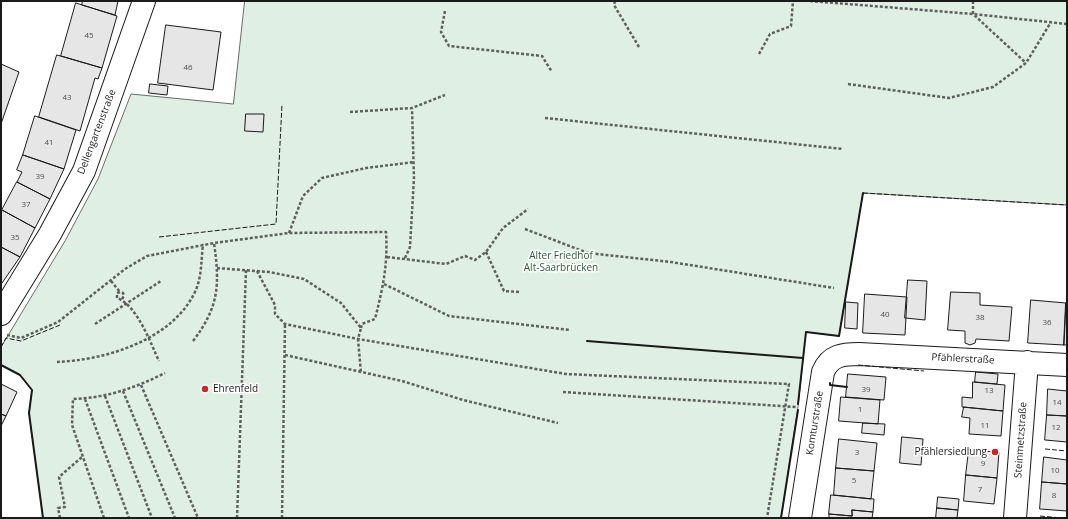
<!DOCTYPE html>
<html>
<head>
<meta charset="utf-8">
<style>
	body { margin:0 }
	#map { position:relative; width:1068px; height:519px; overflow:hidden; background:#fff; font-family:"Open Sans",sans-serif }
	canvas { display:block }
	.frame { position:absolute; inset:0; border:2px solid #1a1a1a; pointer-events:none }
</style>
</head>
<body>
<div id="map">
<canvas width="1068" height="519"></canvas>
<div class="frame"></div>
</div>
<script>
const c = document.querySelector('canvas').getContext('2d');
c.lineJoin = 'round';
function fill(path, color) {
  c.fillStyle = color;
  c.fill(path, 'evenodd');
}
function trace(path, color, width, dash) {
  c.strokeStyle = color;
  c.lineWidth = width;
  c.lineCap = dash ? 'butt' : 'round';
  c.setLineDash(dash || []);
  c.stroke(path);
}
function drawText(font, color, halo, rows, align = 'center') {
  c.font = font + ' "Open Sans",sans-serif';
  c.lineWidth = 3;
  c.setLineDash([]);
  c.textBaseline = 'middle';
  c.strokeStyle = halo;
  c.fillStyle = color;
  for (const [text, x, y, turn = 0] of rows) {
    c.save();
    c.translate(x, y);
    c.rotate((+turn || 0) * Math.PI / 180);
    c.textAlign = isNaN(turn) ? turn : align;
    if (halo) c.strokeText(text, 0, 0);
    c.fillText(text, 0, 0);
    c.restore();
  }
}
const green = new Path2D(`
	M245 1H1067V205L863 193 839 336 806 332 798 407 781 518H43L29 413 32 390 20 375 1 365V347L65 241 98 179 131 94 233 104Z`);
fill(green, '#e0efe3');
trace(green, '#6a6a6a', 1);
const building = new Path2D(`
	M83 1H118L115 15 82 5Z
	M76 3 117 16 102 68 61 56Z
	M166 25 221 32 213 90 158 83Z
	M57 55 102 68 98 79 95 78 80 131 39 117Z
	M1 64 19 72 1 124Z
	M150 84 168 86 167 95 149 93Z
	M246 114H264L263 132 245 131Z
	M35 116 76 130 64 169 23 155Z
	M23 155 64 169 50 199 17 182 22 172 17 170Z
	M17 182 50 199 35 228 2 210Z
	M2 210 35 228 20 257 1 247Z
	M1 247 20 257 2 283H1Z
	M908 280 927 281 925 320 905 318Z
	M951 292 980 293V305L1012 307 1009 341 976 339 975 343 970 345 965 343V331L948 330Z
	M865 294 907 297 905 335 863 333Z
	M1031 300 1066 303 1064 345 1028 343Z
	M846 302 858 303 857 329 845 328Z
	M1066 303H1067V345H1064Z
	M976 372 998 374 997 384 975 382Z
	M848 374 886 377 884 400 846 397Z
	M973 382 1005 385 1003 411 962 407V397L972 398Z
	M1 384 17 392 6 416 1 414Z
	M1048 389 1067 391V416L1047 415Z
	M841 397 880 400 878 424 839 421Z
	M964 407 1003 411 1001 436 969 434 970 418 962 417Z
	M1 414 6 416 1 426Z
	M1047 415 1067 416V442L1045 440Z
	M863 423 885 424 884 435 862 433Z
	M902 437 923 439 921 465 900 463Z
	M839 439 877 443 874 471 836 468Z
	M969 450 999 452 997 478 966 475Z
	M1044 457 1067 460V484L1042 482Z
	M836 468 874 471 871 499 834 495Z
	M966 475 997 478 994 504 964 501Z
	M1042 482 1067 484V511L1040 509Z
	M831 495 874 499 873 512 852 510V516L829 514Z
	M938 497 959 499 958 510 937 508Z
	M937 508 958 510 957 518H936Z
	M852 510 873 512 872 518H829V514L852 516Z`);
fill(building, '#e6e6e6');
trace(building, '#1a1a1a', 1);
const minor = new Path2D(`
	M1 314 50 234 84 171 144 1
	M800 518 823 372C830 355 843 354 859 354L1067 365
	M1015 518 1027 362`);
trace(minor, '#1a1a1a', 24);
trace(new Path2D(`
	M615 1 614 5 639 47
	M810 1 973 14 1067 24
	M973 1V14L1026 63
	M445 11 441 32 449 46 542 56 552 72
	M759 54 770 34 791 26 793 1
	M848 84 949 98 993 87 1026 63 1051 22
	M350 112 412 108 445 95
	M545 118 843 149
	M525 229 588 253 671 262 834 288
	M289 233 303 196 322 178 366 168 414 162
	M486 252 504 291 520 292
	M387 257 446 264 465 256 475 260 486 252 503 228 528 209
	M405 258 410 247 414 178 412 108
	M217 268 269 272 304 279 341 303 361 328 358 339 361 373
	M257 271 275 305V314L285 324 358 339 566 374 789 384 767 518
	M111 281 120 292
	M384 284 449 316 570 330
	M122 299 124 296 123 293 120 292 117 293V298C137 305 150 342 159 361
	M95 324 161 281
	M7 335 21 338 58 322 125 269 147 256 214 243
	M193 341C219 307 220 285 214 243L289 233 386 232C388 265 383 287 375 319L362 324 361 328
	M285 355 402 381 463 400 558 423
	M57 362C106 360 172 340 195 292 202 277 201 261 203 244
	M141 385 198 518
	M123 391 175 518
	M563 392 796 407
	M105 396 152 518
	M85 399 129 518
	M60 518 58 508 65 507 59 477 82 457
	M104 518 72 425 73 399C106 398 135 388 165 373
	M237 518 246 270
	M282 518 285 324`), '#5f5f5f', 2.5, [3, 2]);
trace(minor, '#fff', 22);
trace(new Path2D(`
	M863 193 1067 205
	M159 237 276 224 282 104
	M1 347 6 338 21 341 60 325
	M858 365 924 371
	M1045 449 1067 451
	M1040 516 1062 518`), '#1a1a1a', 1, [5, 2]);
trace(new Path2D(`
	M587 341 803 358
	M1 365 20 375 32 390 29 413 43 518
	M830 383V385L847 387
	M798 404 806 332 839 336 863 193
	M781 518 798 410`), '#1a1a1a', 2);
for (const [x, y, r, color] of [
	[205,389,4,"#c62828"],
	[995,452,4,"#c62828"]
]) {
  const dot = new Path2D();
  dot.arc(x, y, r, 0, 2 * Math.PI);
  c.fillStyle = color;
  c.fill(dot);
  trace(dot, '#fff', 1.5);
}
drawText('8px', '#4d4d4d', null, [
	["45",89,36],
	["46",188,68],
	["43",67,98],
	["41",49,143],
	["39",40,177],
	["37",26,205],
	["35",15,238],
	["40",885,315],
	["38",980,318],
	["36",1047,323],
	["39",866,390],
	["13",989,391],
	["14",1057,403],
	["1",860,410],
	["11",985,426],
	["12",1056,428],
	["3",857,453],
	["9",983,464],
	["10",1055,471],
	["5",854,481],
	["7",980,490],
	["8",1054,496]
]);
drawText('10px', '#1a1a1a', '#fff', [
	["Dellengartenstraße",97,132,-69],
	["Pfählerstraße",963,359,3],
	["Komturstraße",815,423,-81],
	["Steinmetzstraße",1021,440,-86]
]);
drawText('10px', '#2b5a34', '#fff', [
	["Alter Friedhof",561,256],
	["Alt-Saarbrücken",561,268]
]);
drawText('10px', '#1a1a1a', '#fff', [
	["Ehrenfeld",213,389],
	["Pfählersiedlung",987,452,"right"]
], 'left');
</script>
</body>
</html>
